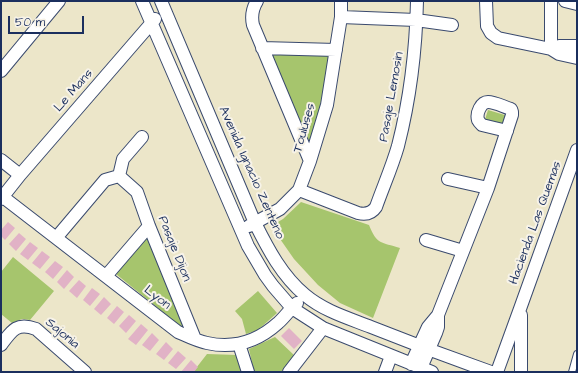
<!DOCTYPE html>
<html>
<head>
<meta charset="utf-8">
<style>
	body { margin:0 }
	#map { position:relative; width:578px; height:373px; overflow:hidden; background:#ece6c9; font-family:"Architects Daughter",sans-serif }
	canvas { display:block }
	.frame { position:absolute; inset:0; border:2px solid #1b2f5e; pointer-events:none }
	.scale { position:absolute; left:8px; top:16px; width:76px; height:18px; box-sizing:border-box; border:2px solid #1b2f5e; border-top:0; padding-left:5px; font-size:12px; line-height:14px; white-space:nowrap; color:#1b2f5e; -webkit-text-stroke:3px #f7f3e8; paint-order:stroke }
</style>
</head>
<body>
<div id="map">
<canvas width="578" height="373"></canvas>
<div class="frame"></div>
<div class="scale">50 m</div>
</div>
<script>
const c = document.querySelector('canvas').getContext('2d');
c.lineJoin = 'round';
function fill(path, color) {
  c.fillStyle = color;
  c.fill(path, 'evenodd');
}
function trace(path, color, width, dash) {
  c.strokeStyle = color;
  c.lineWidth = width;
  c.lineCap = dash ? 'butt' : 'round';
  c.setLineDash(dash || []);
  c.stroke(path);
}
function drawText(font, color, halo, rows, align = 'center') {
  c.font = font + ' "Architects Daughter",sans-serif';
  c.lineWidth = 4;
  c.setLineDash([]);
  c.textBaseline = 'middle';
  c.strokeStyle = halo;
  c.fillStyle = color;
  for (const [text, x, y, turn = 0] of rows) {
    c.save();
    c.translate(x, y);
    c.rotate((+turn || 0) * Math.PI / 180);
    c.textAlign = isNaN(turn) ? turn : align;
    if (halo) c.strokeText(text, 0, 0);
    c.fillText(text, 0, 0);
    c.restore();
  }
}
fill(new Path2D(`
	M271 52 330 53 319 112 308 146Z
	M488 110 508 116 504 130 484 123Z
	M301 202 369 225C377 245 381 242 400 248L373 318 340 303 318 285 294 259 271 226 283 219Z
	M147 236 185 330 116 274Z
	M13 257 54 291 30 320 22 319 12 323 1 314V272Z
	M258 291 277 313 258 330 246 334 242 319 235 311Z
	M275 337 295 356 281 372H254L249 349Z
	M207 354 237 355 242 372H193Z`), '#a6c56d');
fill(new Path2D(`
	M8 222 15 228 5 240 1 236V230Z
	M19 233 26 239 16 251 9 244Z
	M30 242 38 248 28 260 20 254Z
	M42 251 50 257 40 269 32 263Z
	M55 261 63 267 53 279 45 272Z
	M67 270 74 277 64 289 57 282Z
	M79 280 86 286 77 298 69 291Z
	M92 288 100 294 90 306 83 300Z
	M104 297 111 304 101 315 94 309Z
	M117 306 124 312 114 324 107 318Z
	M129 315 136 321 126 333 119 326Z
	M141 324 148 330 136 345 128 339Z
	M289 328 302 341 294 349 281 336Z
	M152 333 159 340 150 351 142 345Z
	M166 342 173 349 164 360 156 354Z
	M178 351 186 358 176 369 168 363Z
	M191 360 198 367 194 372H181Z`), '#e1b2c6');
const lane = new Path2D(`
	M572 372 577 354`);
const street = new Path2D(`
	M142 1 248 246 265 275 273 286 292 308 323 328 432 372
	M161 1 255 223C268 249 282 276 305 295 324 311 348 318 371 327 411 343 451 358 491 372
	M257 1C252 9 251 16 253 25L310 161
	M486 1 487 26 491 33 498 38 551 49 559 54 577 58
	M565 1 577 4
	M341 17 416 20 452 25
	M262 48 336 50
	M551 49V1
	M551 49 559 46H577
	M1 71 59 1
	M1 160 20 175
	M119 176 137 192 149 226 195 339
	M448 179 488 188
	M299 190 358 213C366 215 372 213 376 207 383 187 392 167 398 146 410 99 416 50 417 1
	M3 197 178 332C187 336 197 341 207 343 234 349 257 342 278 323 285 317 290 309 297 303
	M1 199 20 175 155 19
	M249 226 280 209 299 190 310 161 327 105 341 17V1
	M56 238 105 180 119 176 123 159 142 137
	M426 240 463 251
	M106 276 149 226
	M239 344 248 372
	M1 345C12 330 17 322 36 329L85 372
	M411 364 428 327 438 315
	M421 368 436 333 438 327V315L488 188 512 115V112L511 109C504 107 495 102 488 102 481 102 476 113 478 120 479 122 480 123 482 125L507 131
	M289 372 323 328
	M385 372 391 356
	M497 372 521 306 577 150
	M521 372V315`);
trace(lane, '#3a4a6e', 8);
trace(street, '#3a4a6e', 14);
trace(lane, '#fff', 6);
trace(street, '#fff', 12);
drawText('13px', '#1b2f5e', '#f7f3e8', [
	["Le Mans",74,91,-49],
	["Pasaje Lemosin",392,97,-80],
	["Touluses",305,128,-74],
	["Avenida Ignacio Zenteno",251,173,66],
	["Hacienda Las Quemas",536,223,-70],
	["Pasaje Dijon",174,249,68],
	["Lyon",157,298,38],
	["Sajonia",62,334,40]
]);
</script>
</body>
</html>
